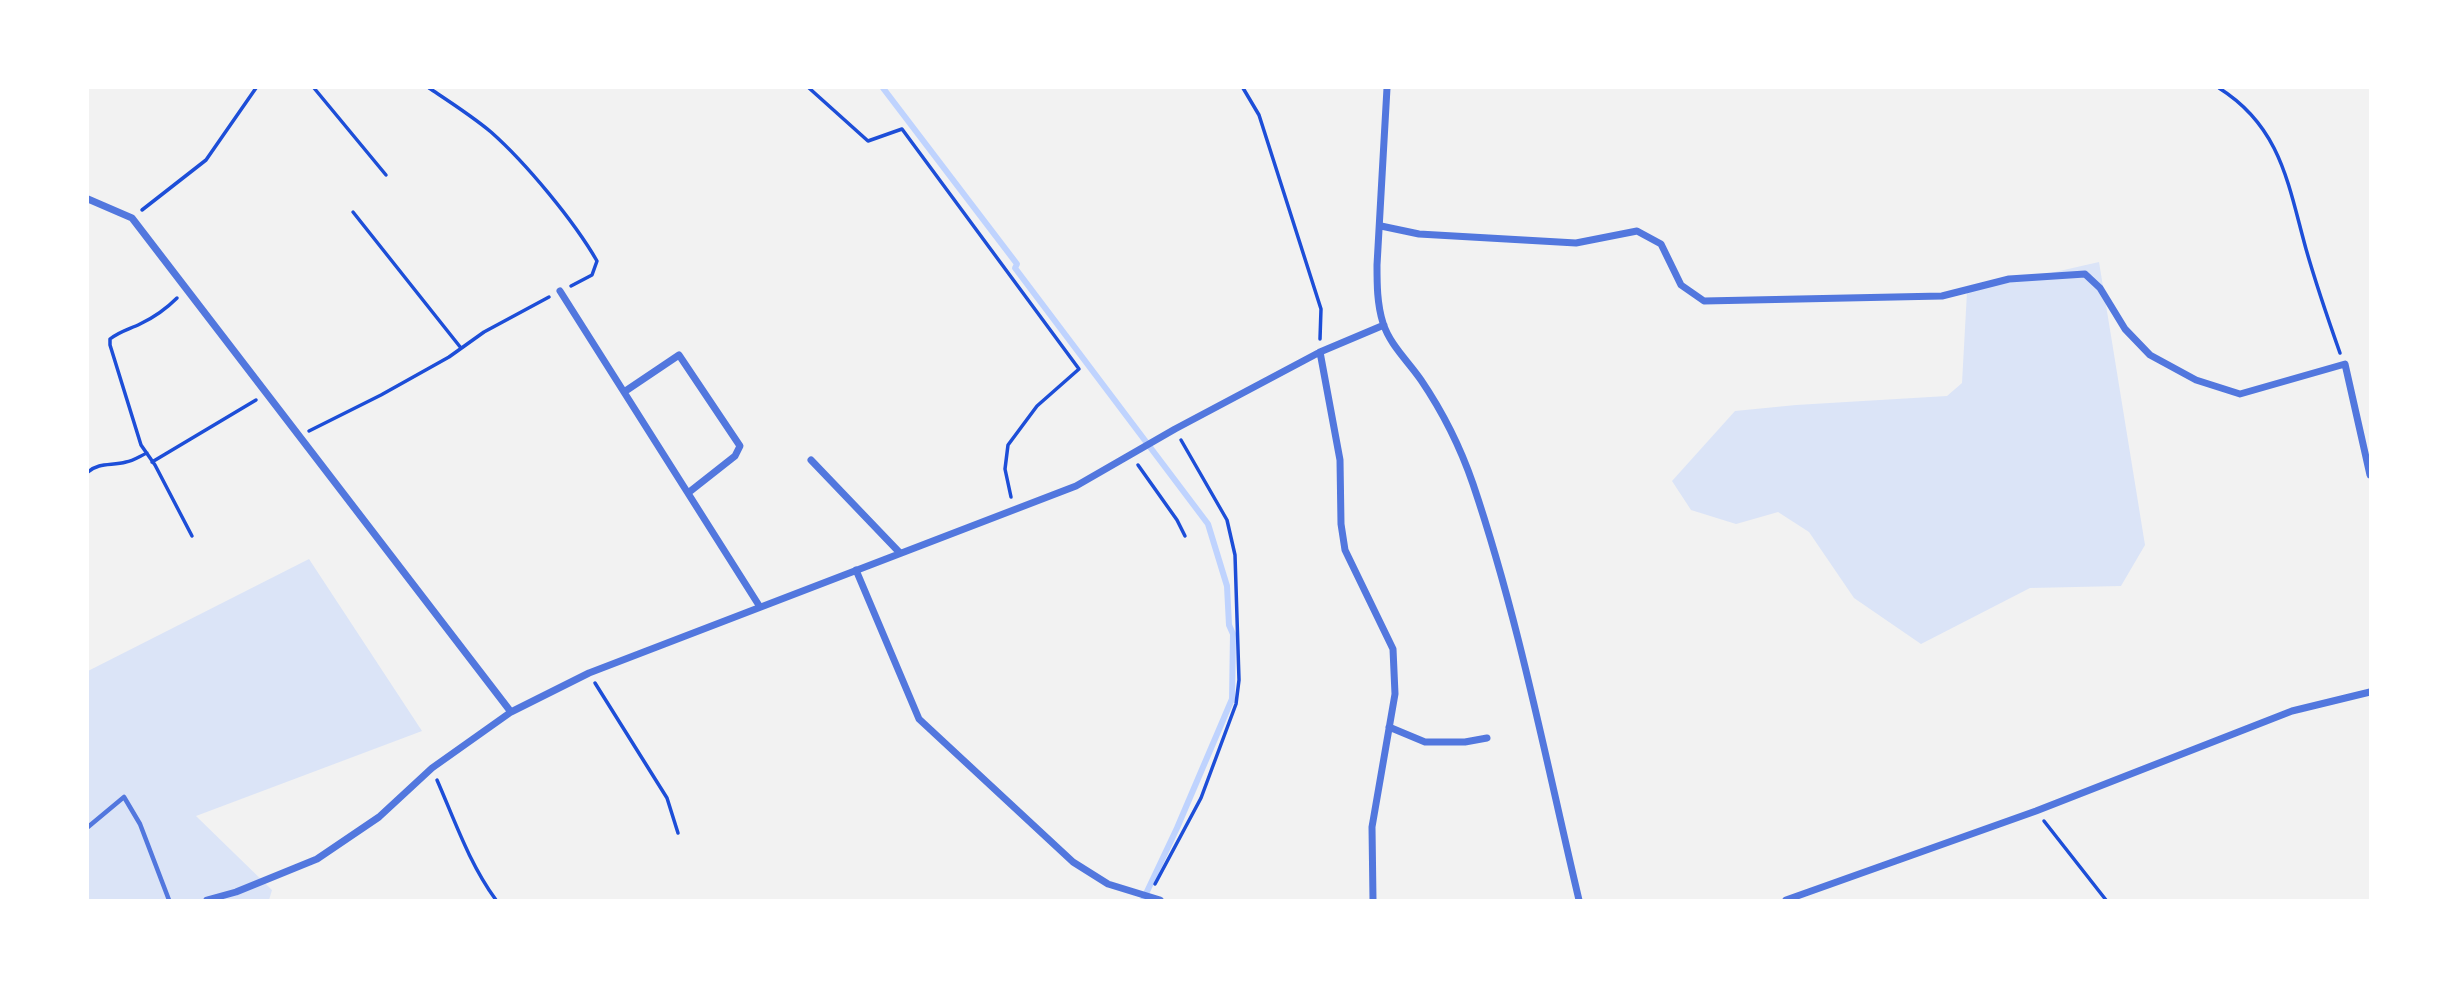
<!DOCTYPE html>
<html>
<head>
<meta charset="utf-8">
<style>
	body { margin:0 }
	#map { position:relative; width:2458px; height:988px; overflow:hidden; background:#f2f2f2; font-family:"Open Sans",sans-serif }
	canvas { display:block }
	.frame { position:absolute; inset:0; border:89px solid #fff; pointer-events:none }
</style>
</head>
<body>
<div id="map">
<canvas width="2458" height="988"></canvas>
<div class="frame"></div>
</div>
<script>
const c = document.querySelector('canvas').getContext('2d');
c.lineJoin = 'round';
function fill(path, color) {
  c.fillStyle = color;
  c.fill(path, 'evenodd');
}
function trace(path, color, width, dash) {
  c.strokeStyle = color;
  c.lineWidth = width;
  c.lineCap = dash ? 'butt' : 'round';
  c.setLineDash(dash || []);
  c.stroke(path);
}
fill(new Path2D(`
	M2099 262 2145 545 2121 586 2030 588 1921 644 1854 598 1809 532 1778 512 1736 524 1691 510 1672 481 1735 411 1796 405 1947 396 1962 383 1967 292Z
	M309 559 422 731 196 816 272 890 269 900H88V671Z`), '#dbe4f7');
trace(new Path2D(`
	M883 88 1017 264 1015 268 1208 524 1227 586 1229 625 1233 634 1232 699 1177 828 1143 900`), '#bfd3fe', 6);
trace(new Path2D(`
	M314 88 386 175
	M429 88C450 102 472 116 491 132 526 163 574 221 597 261L592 275 571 286
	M809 88 868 141 902 129 1079 369 1037 406 1008 445 1005 469 1011 497
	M1243 88 1259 115 1321 309 1320 339
	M2219 88C2281 127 2288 184 2306 249 2316 284 2328 319 2340 353
	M142 210 206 160 256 88
	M353 212 461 348
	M177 298C166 309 155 317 140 324 130 329 120 331 110 339V345L141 445 155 465 192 536
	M309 431 381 395 449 357 484 332 549 297
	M152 462 256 400
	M1138 465 1177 520 1185 536
	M88 472C99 462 112 466 126 462 133 461 140 456 147 453
	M595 683 667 798 678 833
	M437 780C455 821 469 863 496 900
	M2044 821 2106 900
	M1155 884 1201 798 1236 704 1239 680 1235 555 1227 520 1181 440`), '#1d4ed8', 3.5);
trace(new Path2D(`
	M88 827 124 797 140 824 169 900`), '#5277de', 4.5);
trace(new Path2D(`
	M1387 88 1377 265C1377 284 1377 304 1383 323 1390 345 1408 361 1421 380 1442 411 1461 449 1473 484 1519 620 1546 761 1579 900
	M88 199 132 218 511 712
	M1381 226 1419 234 1576 243 1637 231 1661 244 1681 285 1704 301 1942 296 2009 279 2085 274 2100 288 2125 329 2150 355 2196 380 2240 394 2345 364 2370 475
	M560 291 760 607
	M1320 352 1340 460 1341 524 1345 550 1393 649 1395 694 1372 827 1373 900
	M624 392 679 355 740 446 735 456 688 493
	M811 460 900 553
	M856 570 919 719 1073 862 1108 884 1160 900
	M1389 727 1425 742H1465L1487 738
	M207 900 236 892 317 859 379 817 432 768 511 712 589 673 1076 486 1175 429 1320 352 1384 325
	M1786 900 2036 811 2292 711 2370 692`), '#5277de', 7);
</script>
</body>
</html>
